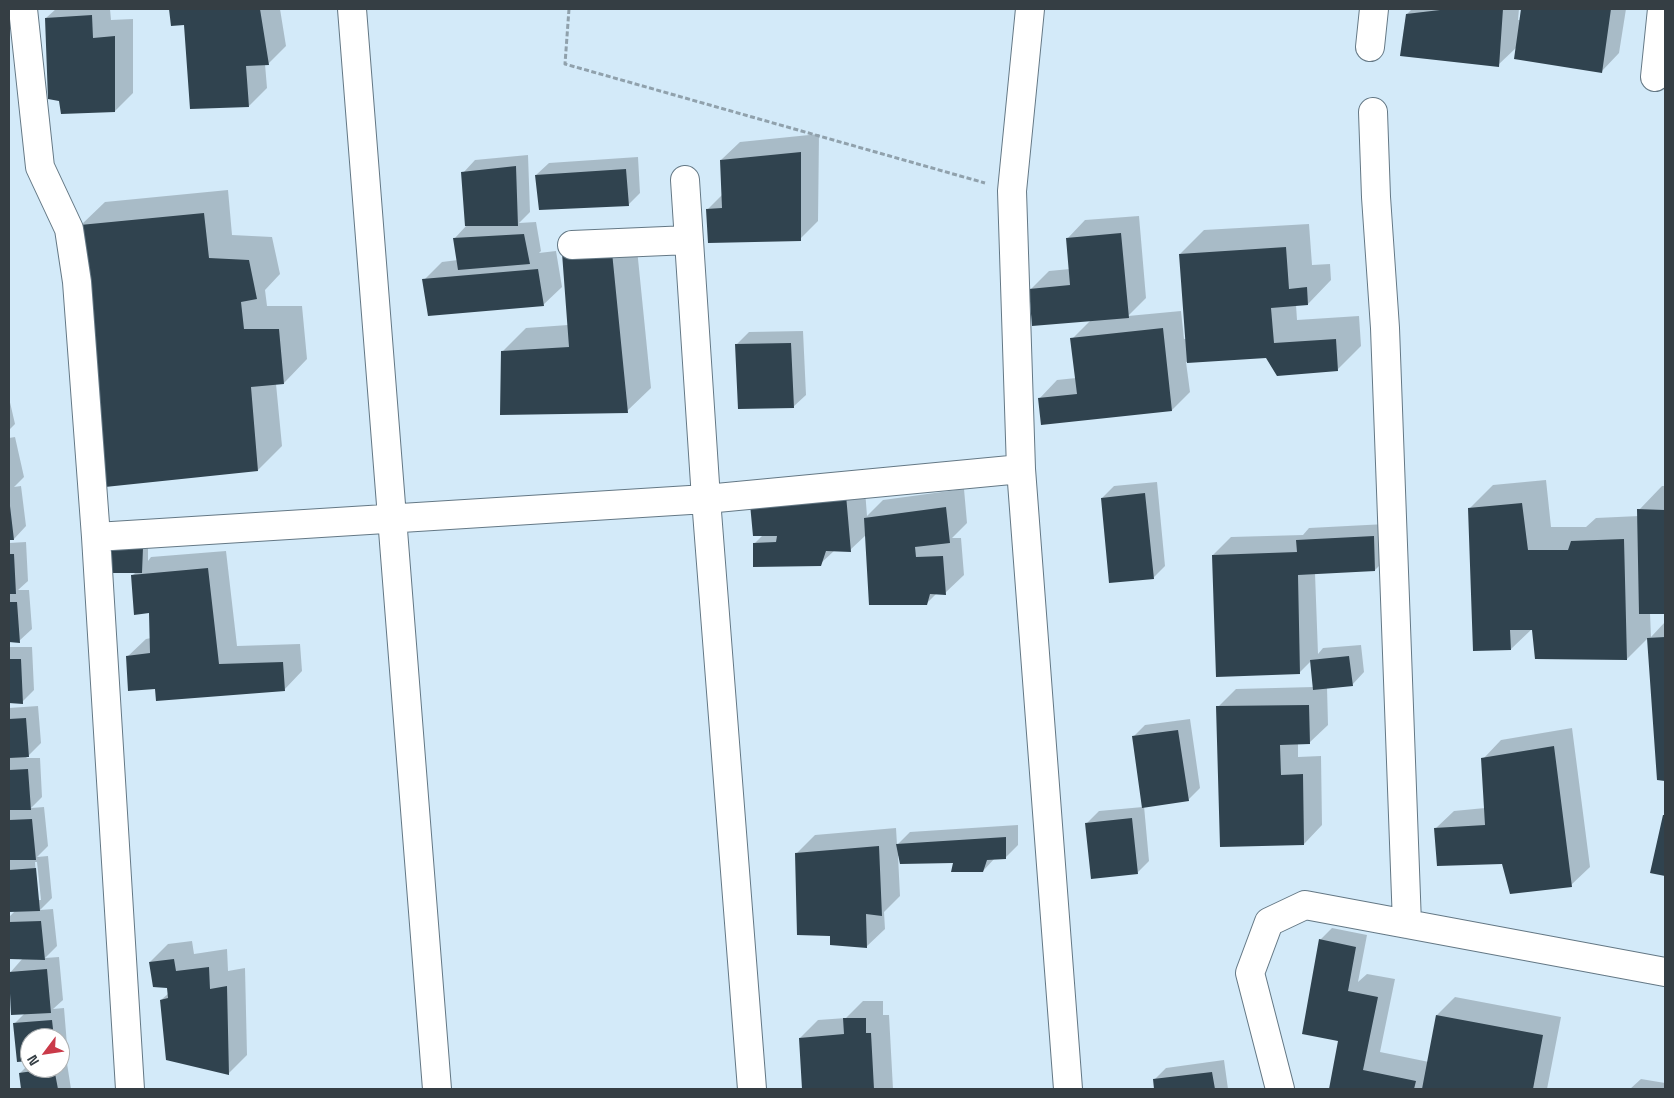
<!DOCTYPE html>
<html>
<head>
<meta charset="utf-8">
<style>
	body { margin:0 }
	#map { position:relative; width:1674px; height:1098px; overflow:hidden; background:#d3eaf9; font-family:"Space Grotesk",sans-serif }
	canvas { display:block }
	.frame { position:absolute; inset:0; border:10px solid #353e44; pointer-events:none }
	.north { position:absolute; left:20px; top:1028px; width:50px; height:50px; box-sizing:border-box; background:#fff; border:1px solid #aeb2b4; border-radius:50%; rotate:239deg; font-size:14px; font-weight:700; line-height:20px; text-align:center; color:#353e44 }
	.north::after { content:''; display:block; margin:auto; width:18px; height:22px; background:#ca3a49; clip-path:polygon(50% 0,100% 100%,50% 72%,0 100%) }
</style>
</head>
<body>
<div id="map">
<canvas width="1674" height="1098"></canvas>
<div class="frame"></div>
<div class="north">N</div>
</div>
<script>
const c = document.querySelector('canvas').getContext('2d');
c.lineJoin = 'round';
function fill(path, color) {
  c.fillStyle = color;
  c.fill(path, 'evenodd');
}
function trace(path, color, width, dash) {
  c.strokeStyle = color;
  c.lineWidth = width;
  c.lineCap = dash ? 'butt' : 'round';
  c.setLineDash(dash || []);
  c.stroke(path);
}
fill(new Path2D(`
	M56 9H110L111 20 133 19V93L115 111 46 18Z
	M171 9H280L286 46 268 64H265L267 88 249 106 185 23 172 24Z
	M1412 9H1519L1518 20H1520L1522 9H1626L1619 53 1601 72 1517 47 1498 65 1407 14Z
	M819 134 818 221 800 239 707 210 723 194 721 160 740 142Z
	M528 155 530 212 519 223 536 222 541 251 539 253 556 251 562 287 543 305 424 280 442 262 458 260 455 238 466 226 463 173 475 160Z
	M638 157 640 193 628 205 536 175 549 163Z
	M228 190 232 235 272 237 280 274 265 290 267 306H302L307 359 284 383 276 384 282 446 258 470 81 225 105 202Z
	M1139 216 1146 298 1128 316 1181 311 1184 339H1186L1180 254 1204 230 1309 224 1312 265 1330 264 1331 280 1308 304 1296 305 1297 320 1359 316 1361 346 1337 370 1266 357 1186 362 1190 392 1172 410 1039 399 1057 380 1076 378 1072 339 1091 320 1030 290 1049 271 1070 269 1067 239 1085 220Z
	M635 229 651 388 627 411 502 352 526 328 568 325 563 253 587 230Z
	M803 331 806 395 793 407 736 345 749 332Z
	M9 398 15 424 9 430Z
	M15 437 24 477 14 487 21 486 26 526 14 539H9V438Z
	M864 477 867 516 883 500 964 489 967 523 952 538H961L964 575 945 593H937L926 604 866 535 850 550H835L820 564 755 543 763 535Z
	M1546 480 1551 527H1586L1596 518 1639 516V510L1662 486H1665V613H1650L1651 637 1665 622V780L1658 779 1648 638 1627 659 1533 628 1511 649 1469 509 1493 485Z
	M1157 482 1165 566 1153 578 1102 498 1114 486Z
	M1386 524 1387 558 1375 570 1315 573 1318 654 1323 648 1361 645 1364 672 1352 685 1327 687 1328 725 1309 743H1298V757L1321 756 1322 825 1304 844 1218 707 1236 689 1314 687 1311 661 1299 673 1213 555 1231 537 1303 535 1309 528Z
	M26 542 28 581 18 590H29L32 629 19 641H9V543Z
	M148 542V561L151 557 226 551 237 646 300 644 302 671 284 690 156 688 127 657 146 639 151 638 150 612 132 576 136 572H109Z
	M9 647H32L34 690 22 702H9Z
	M38 706 41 743 26 758H40L42 797 31 808 44 807 48 846 37 857 48 856 52 898 40 910 53 909 57 946 45 958 59 957 63 1000 53 1009 64 1008 67 1045 60 1052V1038H30V1060L14 1024 25 1013H12L9 974 23 958H9V917L15 911H9V708ZM35 862H37L41 900H38Z
	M1190 719 1200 788 1188 800 1144 806 1149 861 1137 873 1087 823 1099 811 1143 807 1133 737 1145 725Z
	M1572 728 1590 867 1571 885 1503 863 1435 829 1454 811 1485 808 1483 759 1501 740Z
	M1665 814V875L1651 872Z
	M1018 825V845L1005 858H995L983 871 954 862 898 856 900 896 884 912 885 929 866 947 831 934 797 853 815 835 896 828 897 845 910 832Z
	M1332 928 1367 935 1358 982 1367 974 1395 979 1380 1052 1429 1062 1437 1015 1455 997 1561 1017 1547 1089H1330L1339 1040 1320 940Z
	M192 941 194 954 227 949 228 971 245 968 247 1055 229 1073 161 1000 169 993 168 986 150 962 168 944Z
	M863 1001H883V1015H889L893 1089H803L800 1038 818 1020 846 1018Z
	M66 1057 71 1089H22L20 1073 30 1063V1068H60V1058Z
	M1224 1060 1228 1089H1155L1154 1080 1166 1068Z
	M1641 1079 1665 1083V1089H1630Z`), '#0003');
fill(new Path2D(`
	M169 9H260L269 65 246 66 249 107 190 109 184 25 171 26Z
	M1440 9H1503L1499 67 1400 56 1406 14 1440 10Z
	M1521 9H1611L1602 73 1514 59Z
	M92 15 93 38 115 36V112L61 114 59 101 48 99 45 18Z
	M801 152V241L708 243 706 209 722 208 720 160Z
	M516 166 518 226H465L461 172Z
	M626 169 629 206 539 210 535 175Z
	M204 213 209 258 249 260 257 299 241 302 244 329H279L284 384 251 387 258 471 105 487 80 225Z
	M1121 233 1129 318 1032 326 1029 289 1070 285 1066 238Z
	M524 234 530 264 458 270 453 238Z
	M1286 247 1289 289 1307 287 1308 305 1271 308 1274 343 1336 339 1338 371 1277 376 1266 358 1187 363 1179 254Z
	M612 252 628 413 500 415 501 351 569 347 562 253Z
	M538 269 544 306 428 316 422 279Z
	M1163 328 1172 411 1041 425 1038 398 1077 394 1070 338Z
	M791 343 794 408 738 409 735 344Z
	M1145 493 1154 579 1109 583 1101 498Z
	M846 495 851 552 826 551 821 566 753 567V543L776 542 777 536H753L750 504Z
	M1522 503 1528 550H1568L1571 541 1624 539 1627 660 1535 659 1532 630H1510L1511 650 1473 651 1468 508Z
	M9 506H10L14 540H9Z
	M946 507 950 543 915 547 916 557 943 556 946 595 930 594 927 605H869L864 518Z
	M1637 509 1665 510V614H1639Z
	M1374 536 1375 571 1298 575 1300 674 1216 677 1212 555 1297 552 1296 540Z
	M106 547 143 548 142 573H108Z
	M9 554H14L16 594H9Z
	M208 568 219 664 283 662 285 691 156 701 155 689 128 691 126 656 150 653 149 613 134 615 131 575Z
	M9 602H17L20 643 9 642Z
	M1665 637V781L1657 780 1647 638Z
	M1349 656 1353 686 1313 690 1310 660Z
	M9 659H21L23 704 9 703Z
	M1309 705 1310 744 1280 745 1281 775 1303 774 1304 845 1220 847 1216 706Z
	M26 718 29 757 9 758V719Z
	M1178 730 1189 801 1142 808 1132 736Z
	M1554 746 1572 887 1510 894 1502 864 1437 866 1434 828 1485 825 1481 758Z
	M28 769 31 810H9V770Z
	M1663 815H1665V876L1650 873Z
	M1132 818 1138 874 1091 879 1085 823Z
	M32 819 36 860H9V820Z
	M1006 837V859L987 860 983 872H951L953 863 900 864 896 844Z
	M879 846 882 916 866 914 867 948 830 945V936L797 935 795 853Z
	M36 868 40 911 9 912V870Z
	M41 921 45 960 9 959V922Z
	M1319 939 1356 947 1348 991 1378 997 1363 1070 1416 1081 1414 1089H1329L1338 1041 1302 1034Z
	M174 959 176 971 209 967 210 989 227 986 229 1075 166 1060 160 1000 168 998 167 988 153 987 149 962Z
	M47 969 51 1013 11 1015 9 972Z
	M1436 1015 1543 1035 1533 1089H1422Z
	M843 1018H866V1033H871L874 1089H802L799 1038 844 1034Z
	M52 1020 54 1038H30V1061L17 1062 13 1023Z
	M54 1068 58 1089H21L19 1073Z
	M1212 1072 1215 1089H1154L1153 1079Z`), '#30434f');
const minor = new Path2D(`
	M23 9 40 167 69 229 77 282 96 537 130 1089
	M352 9 437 1089
	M1030 9 1012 191 1021 469 1068 1089
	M1370 47 1374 9
	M1655 77 1662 9
	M1373 112 1376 197 1385 328 1407 924
	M685 180 706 499 752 1089
	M572 245 689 240
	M96 537 706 499 1021 469
	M1280 1089 1250 973 1269 922 1305 905 1665 972`);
trace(minor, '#647885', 30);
trace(new Path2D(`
	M569 9 565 64 985 183`), '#90a1ac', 3, [5, 2.5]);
trace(minor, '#fff', 28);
</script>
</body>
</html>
